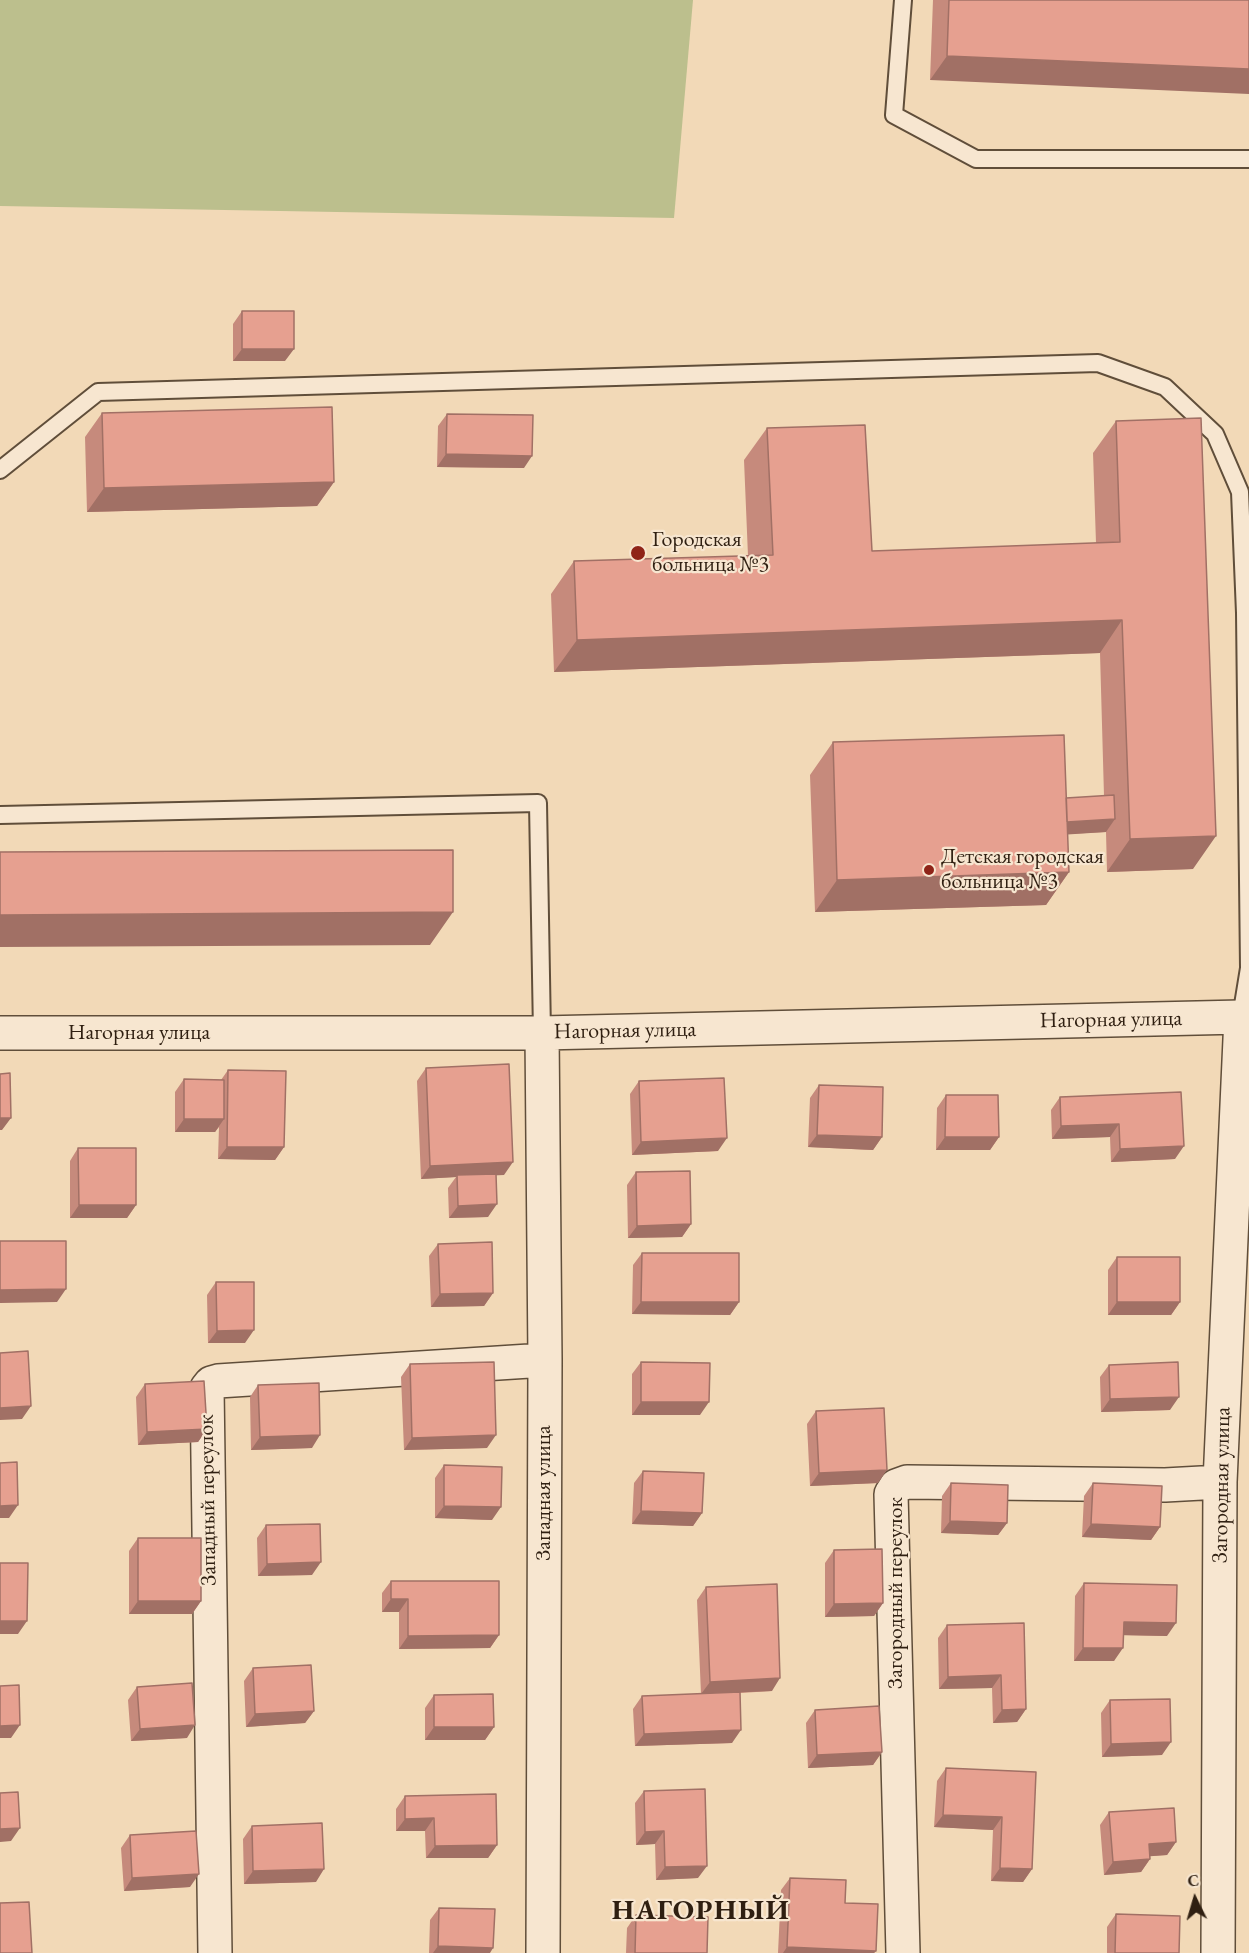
<!DOCTYPE html>
<html>
<head>
<meta charset="utf-8">
<style>
	body { margin:0 }
	#map { position:relative; width:1249px; height:1953px; overflow:hidden; background:#f2d9b7; font-family:"EB Garamond",serif }
	canvas { display:block }
	.north { position:absolute; left:1165px; top:1869px; width:60px; height:60px; -webkit-text-stroke:4px #f7e6d0; paint-order:stroke; rotate:355deg; font-size:16px; font-weight:700; line-height:24px; text-align:center; color:#2f1f11 }
	.north::after { content:''; display:block; margin:auto; width:21px; height:27px; background:#2f1f11; clip-path:polygon(50% 0,100% 100%,50% 72%,0 100%) }
</style>
</head>
<body>
<div id="map">
<canvas width="1249" height="1953"></canvas>
<div class="north">С</div>
</div>
<script>
const c = document.querySelector('canvas').getContext('2d');
c.lineJoin = 'round';
function fill(path, color) {
  c.fillStyle = color;
  c.fill(path, 'evenodd');
}
function trace(path, color, width, dash) {
  c.strokeStyle = color;
  c.lineWidth = width;
  c.lineCap = dash ? 'butt' : 'round';
  c.setLineDash(dash || []);
  c.stroke(path);
}
function drawText(font, color, halo, rows, align = 'center') {
  c.font = font + ' "EB Garamond",serif';
  c.lineWidth = 4.5;
  c.setLineDash([]);
  c.textBaseline = 'middle';
  c.strokeStyle = halo;
  c.fillStyle = color;
  for (const [text, x, y, turn = 0] of rows) {
    c.save();
    c.translate(x, y);
    c.rotate((+turn || 0) * Math.PI / 180);
    c.textAlign = isNaN(turn) ? turn : align;
    if (halo) c.strokeText(text, 0, 0);
    c.fillText(text, 0, 0);
    c.restore();
  }
}
fill(new Path2D(`
	M0 0H693L674 218 0 206Z`), '#bcbf8d');
const service = new Path2D(`
	M903 0 894 115 976 159H1249
	M0 470 98 392 1098 363 1165 387 1215 434 1240 492 1245 613 1249 968 1241 1017
	M0 815 538 803 542 1033`);
const minor = new Path2D(`
	M0 1033H542L1241 1017 1249 1020
	M542 1033 545 1360 543 1953
	M215 1953 207 1388 211 1383 218 1381 545 1360
	M903 1953 891 1494 896 1486 907 1482 1165 1485 1220 1482
	M1218 1953 1220 1482 1241 1017`);
trace(service, '#604e3a', 20);
trace(minor, '#604e3a', 36);
trace(service, '#f7e6d0', 16);
trace(minor, '#f7e6d0', 33);
fill(new Path2D(`
	M933 0H1249L930 80Z
	M242 311 285 361H233V324Z
	M102 413 334 482 317 506 87 512 85 437Z
	M447 414 524 468 437 467 438 426Z
	M1116 421 1193 869 1107 872 1106 832 1067 834 1069 872 1046 905 815 912 810 775 833 742 1066 798 1104 796 1100 653 554 672 551 594 574 561 748 556 744 460 767 428 872 551 1096 543 1093 453Z
	M426 1068 504 1175H496L488 1217 449 1218 448 1188 456 1177 421 1179 417 1081Z
	M228 1070 284 1147 275 1160 218 1159 219 1127 215 1132H175V1092L184 1079 221 1080Z
	M639 1081 718 1151 632 1155 630 1094Z
	M819 1085 882 1137 873 1150 808 1147 810 1098Z
	M1181 1092 1175 1159 1111 1162 1110 1137 1052 1139 1051 1110 1060 1097Z
	M946 1095 999 1137 990 1150H936L937 1108Z
	M78 1148 136 1205 127 1218H70V1161Z
	M636 1172 691 1224 682 1237 628 1238 627 1185Z
	M438 1244 493 1293 484 1306 431 1307 429 1256Z
	M642 1253 739 1302 730 1315 632 1314 633 1265Z
	M1117 1257 1180 1302 1171 1315H1108V1270Z
	M216 1282 245 1343H208L207 1295Z
	M641 1362 700 1415H632V1374Z
	M410 1364 487 1448 404 1450 401 1377Z
	M1109 1365 1170 1410 1101 1412 1100 1377Z
	M145 1384 207 1429 198 1442 138 1445 136 1397Z
	M258 1385 312 1448 251 1450 250 1397Z
	M816 1411 878 1483 810 1486 807 1424Z
	M444 1465 492 1520 435 1518V1478Z
	M643 1471 702 1513 693 1526 632 1524 634 1483Z
	M951 1483 1007 1523 998 1535 941 1533 942 1496Z
	M1093 1483 1160 1527 1151 1540 1082 1537 1084 1496Z
	M266 1525 312 1575 258 1576 257 1538Z
	M138 1538 201 1601 192 1614H129V1551Z
	M834 1550 883 1603 874 1616 825 1617V1563Z
	M391 1581 499 1635 490 1648 399 1649V1612H382V1593Z
	M1084 1583 1167 1636 1123 1635 1114 1661H1074L1075 1596Z
	M706 1587 772 1691 740 1693 732 1743 635 1746 633 1709 642 1696 701 1694 697 1600Z
	M1024 1623 1026 1709 1017 1722 993 1723 992 1688 939 1689 938 1638 947 1625Z
	M253 1668 314 1711 305 1723 246 1727 244 1681Z
	M137 1687 187 1738 131 1741 128 1700Z
	M434 1695 494 1727 485 1740H425V1708Z
	M1110 1700 1162 1755 1102 1757 1101 1713Z
	M815 1710 882 1752 873 1765 808 1768 806 1723Z
	M946 1768 1036 1772 1032 1869 1023 1882 991 1881 993 1830 934 1827 937 1781Z
	M644 1791 698 1878 656 1880 655 1844 636 1845 635 1803Z
	M405 1796 497 1845 488 1858H426L425 1831H396V1809Z
	M1109 1812 1176 1842 1167 1855 1150 1856V1859L1141 1872 1104 1875 1100 1825Z
	M252 1826 316 1882 244 1884 243 1839Z
	M130 1835 190 1887 124 1891 121 1848Z
	M790 1878 845 1903 876 1951 874 1953H778L781 1890Z
	M439 1908 490 1953H429L430 1920Z
	M1116 1914 1179 1953H1107V1927Z
	M636 1915 707 1953H626L627 1928Z`), '#c68a7c');
fill(new Path2D(`
	M947 56 1249 69V94L930 80Z
	M242 349H294L285 361H233Z
	M446 454 532 456 524 468 437 467Z
	M334 482 317 506 87 512 104 488Z
	M1122 620 1100 653 554 672 577 640Z
	M1115 819 1106 832 1044 836 1053 823Z
	M1216 836 1193 869 1107 872 1130 839Z
	M1069 872 1046 905 815 912 837 880Z
	M453 912 430 945 0 947V915Z
	M0 1118H11L2 1130H0Z
	M184 1119H224L215 1132H175Z
	M1119 1124 1110 1137 1052 1139 1061 1126Z
	M817 1135 882 1137 873 1150 808 1147Z
	M945 1137H999L990 1150H936Z
	M727 1138 718 1151 632 1155 641 1142Z
	M1184 1146 1175 1159 1111 1162 1120 1149Z
	M227 1147H284L275 1160 218 1159Z
	M513 1162 504 1175 457 1177V1175L456 1177 421 1179 430 1166Z
	M497 1204 488 1217 449 1218 458 1206Z
	M79 1205H136L127 1218H70Z
	M691 1224 682 1237 628 1238 637 1226Z
	M66 1289 57 1302 0 1303V1290Z
	M493 1293 484 1306 431 1307 440 1294Z
	M641 1302H739L730 1315 632 1314Z
	M1117 1302H1180L1171 1315H1108Z
	M254 1330 245 1343H208L217 1331Z
	M1179 1397 1170 1410 1101 1412 1110 1399Z
	M641 1402H709L700 1415H632Z
	M31 1406 22 1419 0 1420V1408Z
	M207 1429 198 1442 138 1445 147 1432Z
	M320 1435 312 1448 251 1450 260 1437Z
	M496 1435 487 1448 404 1450 412 1438Z
	M887 1470 878 1483 810 1486 819 1473Z
	M18 1505 9 1518H0V1506Z
	M444 1506 501 1507 492 1520 435 1518Z
	M641 1511 702 1513 693 1526 632 1524Z
	M950 1521 1007 1523 998 1535 941 1533Z
	M1091 1524 1160 1527 1151 1540 1082 1537Z
	M321 1562 312 1575 258 1576 267 1564Z
	M391 1599H408L399 1612H382Z
	M138 1601H201L192 1614H129Z
	M883 1603 874 1616 825 1617 834 1604Z
	M0 1621H27L18 1634H0Z
	M1124 1622 1176 1623 1167 1636 1115 1635Z
	M499 1635 490 1648 399 1649 408 1636Z
	M1083 1648H1123L1114 1661H1074Z
	M1001 1675 992 1688 939 1689 948 1677Z
	M780 1678 772 1691 701 1694 710 1682Z
	M1026 1709 1017 1722 993 1723 1002 1710Z
	M314 1711 305 1723 246 1727 255 1714Z
	M20 1725 11 1738H0V1726Z
	M195 1725 187 1738 131 1741 140 1729Z
	M434 1727H494L485 1740H425Z
	M741 1730 732 1743 635 1746 644 1734Z
	M1171 1742 1162 1755 1102 1757 1111 1744Z
	M882 1752 873 1765 808 1768 817 1755Z
	M943 1815 1002 1817 993 1830 934 1827Z
	M434 1818 425 1831H396L405 1819Z
	M20 1828 11 1841 0 1842V1829Z
	M664 1831 655 1844 636 1845 645 1832Z
	M1176 1842 1167 1855 1140 1857 1149 1844Z
	M497 1845 488 1858H426L435 1846Z
	M1150 1859 1141 1872 1104 1875 1113 1862Z
	M707 1866 698 1878 656 1880 665 1867Z
	M1000 1868 1032 1869 1023 1882 991 1881Z
	M324 1869 316 1882 244 1884 253 1871Z
	M199 1874 190 1887 124 1891 132 1878Z
	M438 1946 493 1948 490 1953H433Z
	M787 1947 876 1951 874 1953H783Z`), '#a17065');
const building = new Path2D(`
	M949 0H1249V69L947 56Z
	M242 311H294V349H242Z
	M332 407 334 482 104 488 102 413Z
	M447 414 533 415 532 456 446 454Z
	M1201 418 1216 836 1130 839 1122 620 577 640 574 561 773 555 767 428 865 425 872 551 1120 542 1116 421Z
	M1064 735 1069 872 837 880 833 742Z
	M1114 795 1115 819 1067 822 1066 798Z
	M453 850V912L0 915V852Z
	M509 1064 513 1162 430 1166 426 1068Z
	M228 1070 286 1071 284 1147H227Z
	M10 1073 11 1118H0V1074Z
	M724 1078 727 1138 641 1142 639 1081Z
	M184 1079 224 1080V1119H184Z
	M819 1085 883 1087 882 1137 817 1135Z
	M1181 1092 1184 1146 1120 1149 1119 1124 1061 1126 1060 1097Z
	M946 1095H998L999 1137H945Z
	M78 1148H136V1205H79Z
	M690 1171 691 1224 637 1226 636 1172Z
	M496 1174 497 1204 458 1206 457 1175Z
	M0 1241H66V1289L0 1290Z
	M492 1242 493 1293 440 1294 438 1244Z
	M642 1253H739V1302H641Z
	M1117 1257H1180V1302H1117Z
	M216 1282H254V1330L217 1331Z
	M28 1351 31 1406 0 1408V1353Z
	M494 1362 496 1435 412 1438 410 1364Z
	M641 1362 710 1363 709 1402H641Z
	M1178 1362 1179 1397 1110 1399 1109 1365Z
	M204 1381 207 1429 147 1432 145 1384Z
	M319 1383 320 1435 260 1437 258 1385Z
	M884 1408 887 1470 819 1473 816 1411Z
	M17 1462 18 1505 0 1506V1463Z
	M444 1465 502 1467 501 1507 444 1506Z
	M643 1471 704 1473 702 1513 641 1511Z
	M951 1483 1008 1485 1007 1523 950 1521Z
	M1093 1483 1162 1486 1160 1527 1091 1524Z
	M320 1524 321 1562 267 1564 266 1525Z
	M138 1538H201V1601H138Z
	M882 1549 883 1603 834 1604V1550Z
	M0 1563H28L27 1621H0Z
	M391 1581H499V1635L408 1636V1599H391Z
	M1084 1583 1177 1585 1176 1623 1124 1622 1123 1648H1083Z
	M777 1584 780 1678 710 1682 706 1587Z
	M1024 1623 1026 1709 1002 1710 1001 1675 948 1677 947 1625Z
	M311 1665 314 1711 255 1714 253 1668Z
	M192 1683 195 1725 140 1729 137 1687Z
	M19 1685 20 1725 0 1726V1686Z
	M740 1692 741 1730 644 1734 642 1696Z
	M493 1694 494 1727H434V1695Z
	M1170 1699 1171 1742 1111 1744 1110 1700Z
	M879 1706 882 1752 817 1755 815 1710Z
	M946 1768 1036 1772 1032 1869 1000 1868 1002 1817 943 1815Z
	M705 1789 707 1866 665 1867 664 1831 645 1832 644 1791Z
	M18 1792 20 1828 0 1829V1793Z
	M496 1794 497 1845 435 1846 434 1818 405 1819V1796Z
	M1174 1808 1176 1842 1149 1844 1150 1859 1113 1862 1109 1812Z
	M322 1823 324 1869 253 1871 252 1826Z
	M196 1831 199 1874 132 1878 130 1835Z
	M790 1878 846 1880 845 1903 878 1904 876 1951 787 1947Z
	M29 1902 32 1953H0V1903Z
	M439 1908 495 1909 493 1948 438 1946Z
	M1116 1914 1180 1916 1179 1953H1115Z
	M636 1915 708 1917 707 1953H635Z`);
fill(building, '#e6a090');
trace(building, '#a17065', 1.5);
for (const [x, y, r, color] of [
	[638,553,8,"#8f2418"],
	[929,870,6,"#8f2418"]
]) {
  const dot = new Path2D();
  dot.arc(x, y, r, 0, 2 * Math.PI);
  c.fillStyle = color;
  c.fill(dot);
  trace(dot, '#f7e6d0', 2);
}
drawText('22px', '#2f1f11', '#f7e6d0', [
	["Городская",652,540],
	["больница №3",652,565],
	["Детская городская",941,857],
	["больница №3",941,882]
], 'left');
drawText('22px', '#2f1f11', '#f7e6d0', [
	["Нагорная улица",1111,1020,-1],
	["Нагорная улица",625,1031,-1],
	["Нагорная улица",139,1033],
	["Загородная улица",1222,1485,-89],
	["Западная улица",544,1493,-90],
	["Западный переулок",208,1500,-91],
	["Загородный переулок",896,1593,-90]
]);
c.letterSpacing = '1.5px';
drawText('bold 28px', '#2f1f11', '#f7e6d0', [
	["НАГОРНЫЙ",701,1911]
]);
c.letterSpacing = '0px';
</script>
</body>
</html>
